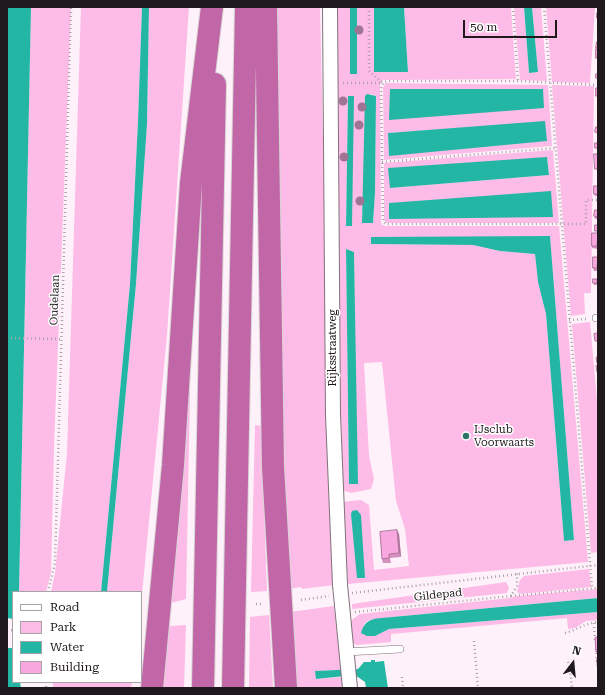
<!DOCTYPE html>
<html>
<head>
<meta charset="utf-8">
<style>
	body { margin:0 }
	#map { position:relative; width:605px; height:695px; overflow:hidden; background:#fef1f9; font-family:"Roboto Serif",serif }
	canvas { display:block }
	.frame { position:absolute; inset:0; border:8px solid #1f191d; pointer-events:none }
	.legend { position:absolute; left:12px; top:591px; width:130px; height:92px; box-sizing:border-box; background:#fff; border:1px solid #a5a3a5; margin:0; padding:5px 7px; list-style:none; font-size:12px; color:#1f191d }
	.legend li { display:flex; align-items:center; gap:8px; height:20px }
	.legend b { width:20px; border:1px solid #a5a3a5 }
	.north { position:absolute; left:553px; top:643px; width:40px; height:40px; -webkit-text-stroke:3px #fff; paint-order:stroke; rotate:16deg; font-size:11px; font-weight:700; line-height:16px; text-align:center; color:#1f191d }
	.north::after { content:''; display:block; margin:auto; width:14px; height:18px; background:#1f191d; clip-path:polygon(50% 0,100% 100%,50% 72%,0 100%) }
	.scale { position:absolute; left:463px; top:20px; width:94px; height:18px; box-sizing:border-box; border:2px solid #1f191d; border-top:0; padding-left:5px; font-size:12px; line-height:14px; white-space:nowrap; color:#1f191d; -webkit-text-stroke:3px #fff; paint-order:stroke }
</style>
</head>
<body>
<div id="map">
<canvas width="605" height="695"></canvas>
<div class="frame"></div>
<ul class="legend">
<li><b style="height:5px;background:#fff"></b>Road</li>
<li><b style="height:11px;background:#fdbbe7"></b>Park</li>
<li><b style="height:11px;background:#23b6a5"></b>Water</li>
<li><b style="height:11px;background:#f9a7df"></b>Building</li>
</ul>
<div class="north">N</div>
<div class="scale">50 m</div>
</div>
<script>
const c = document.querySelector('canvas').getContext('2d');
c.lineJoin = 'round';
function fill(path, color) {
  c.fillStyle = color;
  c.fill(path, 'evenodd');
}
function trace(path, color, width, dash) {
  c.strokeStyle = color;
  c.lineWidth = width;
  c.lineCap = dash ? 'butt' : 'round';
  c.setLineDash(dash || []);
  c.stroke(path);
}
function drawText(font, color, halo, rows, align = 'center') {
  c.font = font + ' "Roboto Serif",serif';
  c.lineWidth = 3;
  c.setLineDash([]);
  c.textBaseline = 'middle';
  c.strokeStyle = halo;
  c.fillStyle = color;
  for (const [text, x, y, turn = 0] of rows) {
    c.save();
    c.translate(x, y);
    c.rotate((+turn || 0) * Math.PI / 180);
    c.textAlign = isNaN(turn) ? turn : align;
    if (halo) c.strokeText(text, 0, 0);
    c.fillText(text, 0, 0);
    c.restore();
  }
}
fill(new Path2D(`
	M31 7H71L54 448 51 573 46 592H19Z
	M81 7H142L138 121 130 284 101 592H51L55 573 67 453Z
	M149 7H189L167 335 141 604V592H107L136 284 147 124Z
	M275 7H320L325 232V370L328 468 334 585 302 589 301 587 289 589 284 471Z
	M336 7H350V73L357 74V7H374V72H408L404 7H511L516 79 383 80 380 84 381 222 382 225 386 226H559L588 562 348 584 342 502 361 500 369 505 374 570 409 566 405 529 396 501 382 362 364 363 369 456 374 479 371 489 351 493 342 490ZM370 94 376 96 375 193 373 223H362ZM348 96H354L347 226H346ZM550 237 574 540 564 541 546 314 538 282 535 254 500 251 473 245 371 244ZM346 249 354 252 357 484H349Z
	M514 7H524L529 73 538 72 532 7H541L547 81 520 80Z
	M546 7H595L590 83 552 82Z
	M386 83 548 85 552 146 384 160 383 89 384 85ZM545 122 389 156V155L388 133Z
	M552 85 594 86 591 293H584L585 314 571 316Z
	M553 150 559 223H387L384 220V163ZM547 157 549 175 390 188Z
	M192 286 186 599 171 603Z
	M590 322 598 412V552L591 553 572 324Z
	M255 425 261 426 267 591 251 592Z
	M589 569 591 587 521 594 517 592 520 580 524 576Z
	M506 582 509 587 507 593 352 609V604Z
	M598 589V598L392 617 369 620 364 624 368 636H374L389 629 598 612V620L586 621 575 628 568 629 567 618 391 634V642L357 645 351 642 349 622 360 614 510 598 517 596Z
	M334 606 341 670 316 671V679L342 677 343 688H295L290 612Z
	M269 615 273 688H249L250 617Z
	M169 625 172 626 186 625 184 688H162Z
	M53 682H132L131 688H53Z`), '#fdbbe7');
fill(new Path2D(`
	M7 7H31L19 592H13V619L7 618Z
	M142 7H149L147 124 136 284 107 592H101L130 284 138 121Z
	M350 7H357V74H350Z
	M374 7H404L408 72H374Z
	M524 7H532L538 72 529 73Z
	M390 89H543L544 108 389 120Z
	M367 94 376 96 375 193 373 223H362L365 96Z
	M348 96H354L352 226H346Z
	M545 121 547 141 389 156 388 133Z
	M547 157 549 175 390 188 388 168Z
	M551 191 553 217 389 219V203Z
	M550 236 574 540 564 541 546 314 538 282 535 254 500 251 473 245 371 244V237Z
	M346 249 354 252 358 484H349Z
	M357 510 361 515 365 578H357L351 514 352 511Z
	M598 598V612L389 629 375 636H367L361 633C366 616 377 619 392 617Z
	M7 648H13V682H20L21 688H7Z
	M371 660H375V662L384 661 388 688H366L365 682 355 675 316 679 315 671 358 669 364 662H371Z`), '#23b6a5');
const lane = new Path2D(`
	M596 318H598
	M346 652 400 649`);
const street = new Path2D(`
	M330 7 333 415 340 585
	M342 605 350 688`);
const highway = new Path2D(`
	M266 7 273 467 286 688
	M152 688 173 465 191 183 212 7
	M203 688 215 84
	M233 688 246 7`);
trace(lane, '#80727b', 8);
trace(street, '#80727b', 16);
trace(highway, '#d7d6d6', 24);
trace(new Path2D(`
	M369 7V71L383 83
	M513 7 518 81
	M544 7 592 588
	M343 83H382
	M598 85 518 81H387L383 83 381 89 383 221 386 224H586V200H598
	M382 162 555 148
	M569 320 587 319
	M7 338 62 339
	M48 592 55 563 71 7
	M352 593 598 565
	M511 596 598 588
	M301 600 329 596
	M256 604H263
	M355 612 511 596 517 586V573
	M594 623 595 641
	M7 631 13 630
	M565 633C577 630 585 623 598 622
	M474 641 478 688
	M596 649 597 662
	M568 662 570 668 572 688
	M402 677 403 688
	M46 682V688`), '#ada3aa', 2.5, [1, 3]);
trace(lane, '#fff', 7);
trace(street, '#fff', 14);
trace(highway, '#c166a7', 22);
const streetBridge = new Path2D(`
	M340 585 342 605`);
trace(streetBridge, '#80727b', 16, []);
trace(streetBridge, '#fff', 14);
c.fillStyle = '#a07495';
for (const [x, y] of [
	[359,30],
	[343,101],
	[362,107],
	[359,125],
	[344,157],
	[360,201]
]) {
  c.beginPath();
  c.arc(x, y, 4.5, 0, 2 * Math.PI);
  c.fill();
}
fill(new Path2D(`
	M598 186V196H595L594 194Z
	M598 210V219H595L594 216Z
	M598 233V249L592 248V246Z
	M598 257V271H594L593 268Z
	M597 279 598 285H594L593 283Z
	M397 530 399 534 401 557 390 558 391 563H383L382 559Z`), '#d690c0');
fill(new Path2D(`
	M397 530 399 534 401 557 399 553Z`), '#ae759c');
const building = new Path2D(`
	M597 13H598V18H597Z
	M597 42H598V48H596Z
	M596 49H598V58H596Z
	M596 74H598V79L596 78Z
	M596 88H598V96H596Z
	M596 127H598V133L595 132Z
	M595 143H598V148H595Z
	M594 154H598V169H595Z
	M594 186H598V194H594Z
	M595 210H598V217L594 216Z
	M595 225H598V231H595Z
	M592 233H598L597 246H592Z
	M593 257H598L597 268H593Z
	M593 279H597V283H593Z
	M598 333V341H595L594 334Z
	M598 356V363H597L596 358Z
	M598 365V371L597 372 596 366Z
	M397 530 399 553 389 554V558L382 559 380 532Z
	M598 637V652H596L595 638Z
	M597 659H598V673Z`);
fill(building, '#f9a7df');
trace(building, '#ae759c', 1);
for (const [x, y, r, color] of [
	[466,436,4,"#2c7369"]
]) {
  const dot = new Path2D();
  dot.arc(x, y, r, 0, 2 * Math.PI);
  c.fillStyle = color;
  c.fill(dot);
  trace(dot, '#fff', 1.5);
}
drawText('11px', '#1f191d', '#fff', [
	["Oudelaan",55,300,-88],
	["Rijksstraatweg",333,348,-90],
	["Gildepad",438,595,-6]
]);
drawText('11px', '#1f191d', '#fff', [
	["IJsclub",474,430],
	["Voorwaarts",474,443]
], 'left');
</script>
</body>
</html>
